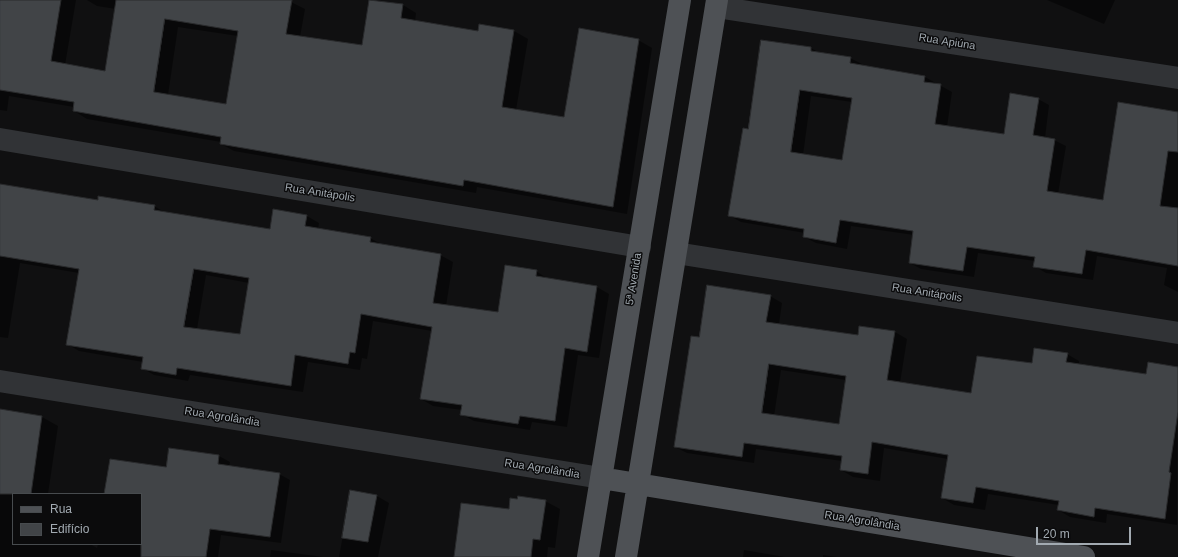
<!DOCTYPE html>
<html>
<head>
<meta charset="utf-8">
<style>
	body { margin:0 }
	#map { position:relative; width:1178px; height:557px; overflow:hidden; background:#101011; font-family:Arial,sans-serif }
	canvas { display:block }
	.legend { position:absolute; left:12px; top:493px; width:130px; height:52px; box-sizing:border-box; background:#0b0b0c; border:1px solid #474b4e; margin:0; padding:5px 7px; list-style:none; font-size:12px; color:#a2aab1 }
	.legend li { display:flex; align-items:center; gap:8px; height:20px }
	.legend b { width:20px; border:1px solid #474b4e }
	.scale { position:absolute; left:1036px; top:527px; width:95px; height:18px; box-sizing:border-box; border:2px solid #a2aab1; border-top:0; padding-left:5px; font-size:12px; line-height:14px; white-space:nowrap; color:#a2aab1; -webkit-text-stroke:3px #0b0b0c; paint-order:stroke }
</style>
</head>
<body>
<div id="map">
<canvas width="1178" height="557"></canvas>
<ul class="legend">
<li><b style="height:5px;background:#4e5155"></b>Rua</li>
<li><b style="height:11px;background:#414447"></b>Edifício</li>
</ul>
<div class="scale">20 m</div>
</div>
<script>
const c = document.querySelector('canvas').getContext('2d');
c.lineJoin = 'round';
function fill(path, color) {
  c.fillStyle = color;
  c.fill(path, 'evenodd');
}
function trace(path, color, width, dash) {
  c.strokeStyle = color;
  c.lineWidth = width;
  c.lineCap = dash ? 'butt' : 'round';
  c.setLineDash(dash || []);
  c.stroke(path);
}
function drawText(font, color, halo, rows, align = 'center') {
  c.font = font + ' Arial,sans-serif';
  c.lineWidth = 3;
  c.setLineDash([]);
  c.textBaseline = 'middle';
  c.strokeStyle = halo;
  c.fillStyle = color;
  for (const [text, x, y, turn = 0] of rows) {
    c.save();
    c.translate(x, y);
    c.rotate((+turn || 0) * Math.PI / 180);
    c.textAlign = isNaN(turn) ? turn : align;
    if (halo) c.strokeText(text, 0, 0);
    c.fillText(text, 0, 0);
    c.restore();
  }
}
fill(new Path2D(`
	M11 0H76L65 65 106 72 116 9 97 6 87 0H281L291 2 305 9 300 37 363 46 370 0 403 5 416 13 415 22 479 32 480 26 514 31 528 39 516 110 565 118 638 40 652 48 627 214 477 187 476 193 234 151 221 144V142L87 119 74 111V107L9 96 7 111 0 110V31ZM178 27 238 36 227 105 168 95Z
	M1047 0H1115L1104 24Z
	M811 48 821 54 850 58 862 64 861 66 925 77 952 92 947 127 1005 135 1038 99 1049 105 1045 138 1054 140 1066 146 1058 194 1104 201 1178 113V292L1164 285 1167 268 1097 256 1093 280 1046 273 1034 266 1035 261 978 253 974 277 921 269 910 263 914 235 851 226 847 249 816 243 804 237 805 233 741 222 730 216 749 130ZM811 96 852 102 843 161 803 155Z
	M0 185 98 201 154 206 166 213 271 230 307 216 319 223 318 229 370 238 383 245 440 255 453 262 446 306 499 313 536 271 548 279 597 287 609 294 599 358 578 355 567 427 532 422 530 430 474 421 461 414 462 410 433 406 421 399 432 331 385 323 373 321 367 359 362 358 360 370 308 362 303 392 190 375 188 381 154 375 142 368 143 362 79 351 67 344 79 273 20 263 8 338 0 337ZM206 275 249 283 241 335 197 329Z
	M770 296 782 303 779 324 858 336 895 332 907 339 900 383 972 394 1033 365 1067 354 1079 361V365L1146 375 1178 368 1177 525 1107 514 1106 523 1070 517 1058 510 1059 505 988 494 985 510 954 505 942 498 948 459 884 448 880 481 853 477 841 470 842 461 756 449 754 463 687 453 675 447 699 338ZM781 370 846 380 840 425 774 416Z
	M0 410 42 417 58 426 48 494H13V544H90L97 548 98 544H141V494H105L167 469 170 449 219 456 230 462 229 467 279 474 290 480 281 543 221 535 218 557H0Z
	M351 491 377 496 389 503 378 557H339Z
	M545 501 560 509 555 548 548 547 547 557H455L509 510Z
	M271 550 323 557H270Z
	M744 550 785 557H743Z
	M823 555 837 557H823Z`), '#0007');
const building = new Path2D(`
	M0 0H61L51 61 105 71 116 0H292L286 34 362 45 369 0 403 4 401 18 478 31 479 24 514 30 502 107 564 117 579 28 639 39 613 207 464 180 463 186 220 144 221 137 73 111 74 102 0 90ZM165 19 238 31 226 104 154 92Z
	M761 40 811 47V51L851 57 850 63 925 76 924 82 941 84 935 124 1004 134 1010 93 1039 98 1033 135 1055 139 1047 191 1103 200 1118 102 1178 112V152L1168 151 1160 206 1178 208V266L1086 250 1082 274 1033 267 1035 257 967 247 963 271 909 263 913 231 840 220 836 243 803 237 804 229 728 216 743 128 748 129ZM800 90 852 98 842 160 791 152Z
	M0 184 98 200V196L155 205 154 210 270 229 273 209 307 215 305 226 371 237 370 242 441 254 433 303 498 312 505 265 537 270 536 276 597 286 587 352 565 348 555 421 520 416 518 424 460 415 462 405 420 399 432 327 361 314 355 353 350 352 348 364 295 355 291 386 177 368 176 375 141 369 143 357 66 345 79 269 0 256ZM194 269 249 278 240 334 184 327Z
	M707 285 771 295 766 322 858 335 859 326 895 331 887 380 971 393 977 356 1032 363 1034 348 1068 353 1066 362 1146 374 1148 362 1178 367V412L1169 472 1171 473 1165 519 1095 508 1094 517 1057 510 1059 501 976 487 973 503 941 498 948 455 872 442 868 474 840 470 842 456 744 443 742 457 674 447 691 336 699 337ZM769 364 846 376 839 424 762 413Z
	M0 409 42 416 31 494H0Z
	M169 448 219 455 218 464 280 473 270 537 210 529 206 557H141V494H104L110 459 166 467Z
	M350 490 377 495 368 542 342 538Z
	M518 496 546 500 540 540 533 539 531 557H454L461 503 509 509 510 498 517 499Z`);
fill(building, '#414447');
trace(building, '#2a2b2d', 1);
trace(new Path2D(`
	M716 7 1178 78
	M0 139 640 247
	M676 253 1178 333`), '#313336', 22);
trace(new Path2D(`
	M0 381 601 478`), '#313336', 22);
trace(new Path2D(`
	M601 478 1084 557
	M588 557 680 0
	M626 557 717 0`), '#4e5155', 22);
drawText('11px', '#a2aab1', '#0b0b0c', [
	["Rua Apiúna",947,42,9],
	["Rua Anitápolis",320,193,9],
	["5ª Avenida",634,279,-81],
	["Rua Anitápolis",927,293,9],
	["Rua Agrolândia",222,417,9],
	["Rua Agrolândia",542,469,9],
	["Rua Agrolândia",862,521,9]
]);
</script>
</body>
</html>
